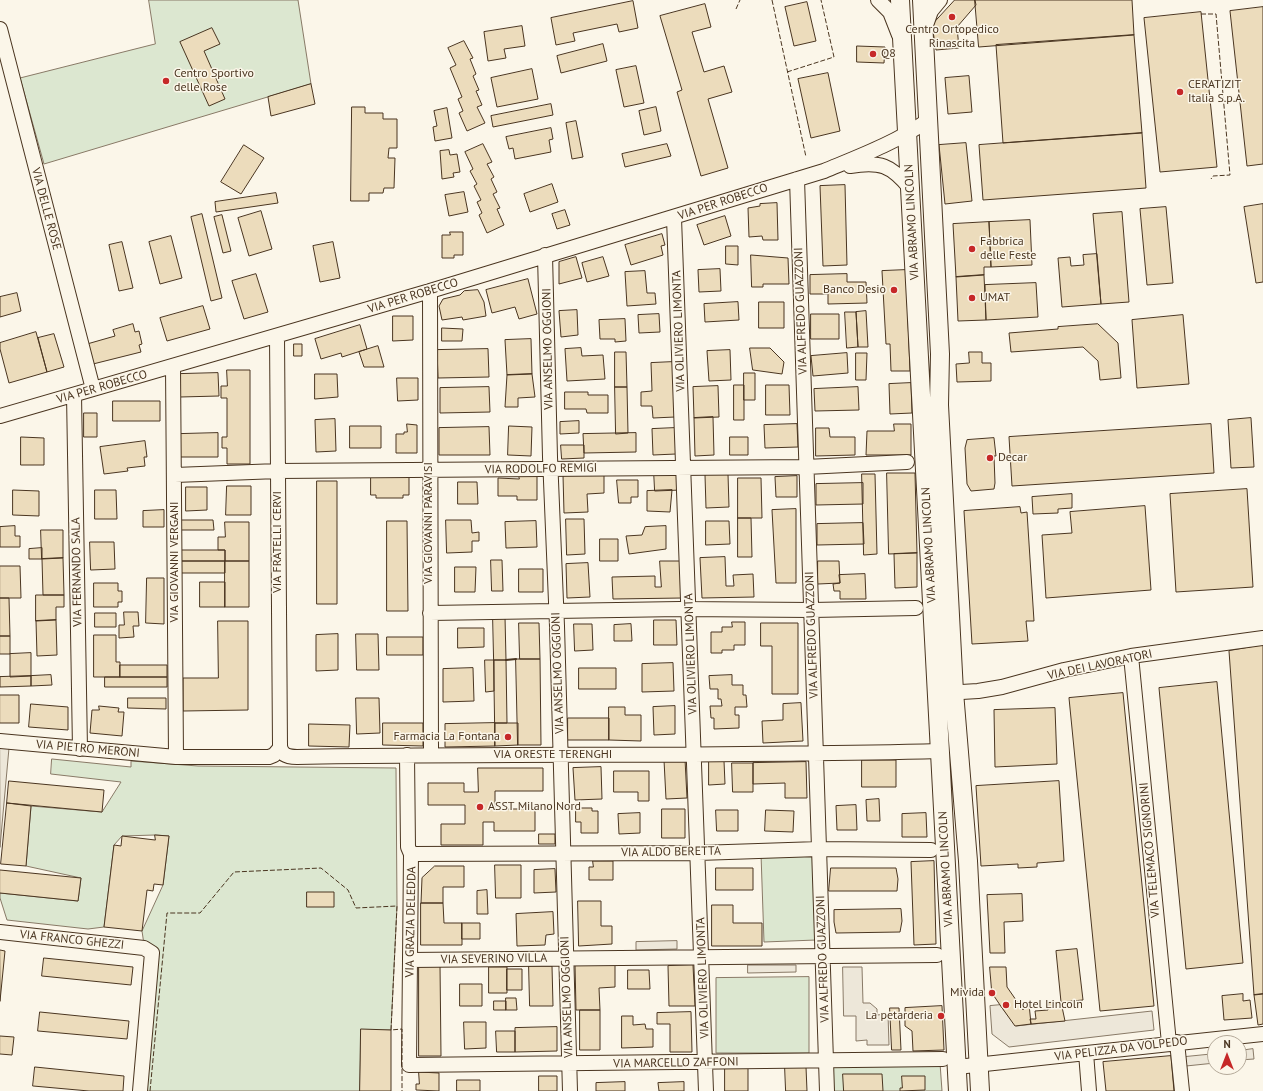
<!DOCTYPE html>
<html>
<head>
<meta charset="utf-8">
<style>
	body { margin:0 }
	#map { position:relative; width:1263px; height:1091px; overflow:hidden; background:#fbf6e9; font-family:"PT Sans",sans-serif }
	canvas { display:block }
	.north { position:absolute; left:1207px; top:1035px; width:40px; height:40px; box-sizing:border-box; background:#fbf6e9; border:1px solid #b4a999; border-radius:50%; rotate:0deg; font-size:11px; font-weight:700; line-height:16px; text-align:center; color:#4a3520 }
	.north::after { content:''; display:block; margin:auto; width:14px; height:18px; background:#c62828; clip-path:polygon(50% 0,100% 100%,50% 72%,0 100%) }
</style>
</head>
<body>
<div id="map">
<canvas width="1263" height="1091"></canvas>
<div class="north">N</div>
</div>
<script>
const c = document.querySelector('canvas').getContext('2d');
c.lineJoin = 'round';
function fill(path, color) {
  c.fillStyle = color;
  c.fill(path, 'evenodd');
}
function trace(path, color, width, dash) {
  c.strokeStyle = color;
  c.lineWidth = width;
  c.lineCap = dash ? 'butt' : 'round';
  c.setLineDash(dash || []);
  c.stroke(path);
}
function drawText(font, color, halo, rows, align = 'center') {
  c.font = font + ' "PT Sans",sans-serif';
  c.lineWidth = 3;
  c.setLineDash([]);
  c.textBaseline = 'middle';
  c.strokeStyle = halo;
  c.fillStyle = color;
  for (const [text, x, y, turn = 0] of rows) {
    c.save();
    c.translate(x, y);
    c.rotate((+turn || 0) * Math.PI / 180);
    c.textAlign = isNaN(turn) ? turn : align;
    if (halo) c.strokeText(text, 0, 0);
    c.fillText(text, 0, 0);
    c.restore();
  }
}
const green = new Path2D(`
	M149 0H298L311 84 44 164 20 78 155 44Z
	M52 759 131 767V761L198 766 396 768 397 906 391 1030H361L360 1091H137L146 958 142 931 163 885 169 836 155 835 122 836 114 845 104 927 88 929 7 920 0 898V893L78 901 81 878 26 866 31 806 102 812 121 782 51 774Z
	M813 853 816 940 764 942 761 854Z
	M809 977V1053H716V978Z
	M940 1063 942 1091H831L830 1064Z`);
fill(green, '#dce7d0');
trace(green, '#887966', 1);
const parking = new Path2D(`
	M0 747 9 748 0 847Z
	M677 941V949L636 950V942Z
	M748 965H796V972L748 973Z
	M843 967H862L863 1003H870L877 1009V1015L888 1014 889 1045H867V1040L856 1041V1016H844Z
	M1000 1005 1016 1026 1152 1011 1154 1030 1009 1047 992 1034 990 1006Z
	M1253 1049 1254 1059 1239 1060V1051Z
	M1215 1054V1063L1186 1066 1185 1057Z`);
fill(parking, '#ede7d9');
trace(parking, '#887966', 1);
const building = new Path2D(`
	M955 0H975L976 5 957 27 959 48 936 50 932 25Z
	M975 0H1132L1134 35 979 47Z
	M633 1 638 28 619 32 617 24 573 33 575 41 556 45 551 18Z
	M807 2 816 41 794 46 785 7Z
	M705 4 711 27 692 32 704 72 724 66 732 92 708 99 728 168 701 176 677 92 682 90 660 16Z
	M1263 7V164L1247 166 1230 11Z
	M1201 12 1217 167 1160 172 1144 18Z
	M522 26 525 46 504 49 506 58 488 61 484 32Z
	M212 28 220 44 204 51 225 99 209 106 180 42Z
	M1134 35 1142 133 1003 143 996 45Z
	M464 41 473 58 470 59 476 74 473 76 479 90 476 91 482 105 477 107 485 123 467 131 459 113 463 111 458 99 462 97 450 68 456 65 448 48Z
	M603 44 607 61 561 73 557 56Z
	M857 46 885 47 884 63 857 62Z
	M636 66 644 103 624 107 616 70Z
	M532 69 538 99 497 107 491 78Z
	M828 73 840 131 811 138 798 79Z
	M969 76 972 112 948 114 945 78Z
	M311 84 315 104 271 116 268 97Z
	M551 104 553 115 493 127 491 116Z
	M352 107H365V113H383V119H397V148H389L388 158H395L394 188H384L383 193H369V201H351Z
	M656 107 661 131 644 135 639 111Z
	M447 108 452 138 435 141 433 127 437 126 434 111Z
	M576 121 583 157 572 159 566 123Z
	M551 128 553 139 549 140 551 152 515 159 513 148 509 149 506 137Z
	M1142 133 1146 188 983 200 979 145Z
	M966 143 972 201 945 204 939 145Z
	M483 144 492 162 487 164 494 177 491 179 497 192 493 194 500 208 497 209 504 225 487 233 479 215 482 213 477 202 481 200 474 186 477 184 470 171 473 169 465 152Z
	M667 144 671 156 625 167 622 154Z
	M244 145 264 158 241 194 221 182Z
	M449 150 450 155 457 154 460 172 453 173 454 177 442 179 440 151Z
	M552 184 558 202 530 212 524 194Z
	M845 185 847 265 823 266 820 186Z
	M464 192 468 212 449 216 445 195Z
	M276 193 278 203 216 212 215 202Z
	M777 203 778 240H763L762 236 749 237 748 208 760 206V204Z
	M1263 204V282L1256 283 1244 207Z
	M1166 207 1173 283 1147 285 1140 209Z
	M565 210 570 225 557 229 552 214Z
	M261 211 272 249 249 256 238 218Z
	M1122 212 1129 302 1101 304 1093 214Z
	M202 214 222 298 211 301 191 217Z
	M222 215 231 251 223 253 214 217Z
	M725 216 731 236 704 245 697 225Z
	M1030 220 1032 265 991 267 989 222Z
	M989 222 991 267H984V275L956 277 953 224Z
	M450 232H463V255H454V258H442V235H450Z
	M662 234 665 245 661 246 663 255 631 265 625 245Z
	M171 236 182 278 160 284 149 242Z
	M122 242 133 288 119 291 109 245Z
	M333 242 340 278 320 282 313 246Z
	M726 246H738V265L726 264Z
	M1097 254 1101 304 1062 307 1058 258 1070 257 1071 266 1084 265 1083 255Z
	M751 255 788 258 789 284H763V287H752Z
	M576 257 582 278 559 284V262Z
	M603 257 609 276 587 282 582 263Z
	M720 269 721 291 699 292 698 270Z
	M906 270 910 371H891L890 344H886L882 271Z
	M645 271 647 293H655L656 304 627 306 625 272Z
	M256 274 268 312 244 319 232 281Z
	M847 274V282H866L867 303 828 304V294H810V275Z
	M984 275 986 320 958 321 956 277Z
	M528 279 537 314 519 319 515 307 492 313 486 290Z
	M1036 283 1038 317 986 320 985 285Z
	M478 290 484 302 486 316 463 320 462 317 442 320 439 306 443 299 460 295 464 291Z
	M17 293 21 311 0 317V297Z
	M738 302 739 320 705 322 704 304Z
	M759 302H784V328H759Z
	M203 306 210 329 167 341 160 318Z
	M577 310 578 335 561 337 559 311Z
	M866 311 868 347H858L856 312Z
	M845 312H856L858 347 847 348Z
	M659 314 660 332 639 333 638 315Z
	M811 314H839V339H811Z
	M1183 315 1189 384 1137 388 1132 320Z
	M393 316H413V340L393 341Z
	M625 319 626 341 615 342V339H600L599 320Z
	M133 324 135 332 139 331 142 344 139 345 141 352 93 364 87 344 115 336 113 330Z
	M1098 324 1118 343 1121 378 1100 380 1098 361 1083 347 1011 352 1009 333 1058 329V327Z
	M360 325 367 349 342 357 341 353 321 359 315 339Z
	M442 328 463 329 462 341H442Z
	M36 332 47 372 9 383 0 349V343Z
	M54 334 64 367 47 372 38 338Z
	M531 339 532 374 507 375 505 340Z
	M294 344H302V356H294Z
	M378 346 384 367H364L359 352Z
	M581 348 582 356 603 355 605 379 567 381 565 349Z
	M750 348H770L784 362 782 374 753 370Z
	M488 349 489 377 438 378 437 350Z
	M730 350 731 380 709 381 707 351Z
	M615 352H626L627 387H615Z
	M969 352H982V363H991V381L957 382 956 364 969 363Z
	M847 353 848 373 813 376 811 356Z
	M856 353H867L866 380H856Z
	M673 362 675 417 653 418 652 406H641V392L652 391 651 363Z
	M227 370H250V464H227V448H222V437H227V398H221V386H227Z
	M218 373 219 396 180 397V374Z
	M744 373H755V400H744Z
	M315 374H337L338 397 315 399Z
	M532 374 535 397 518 398V407H505L507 375Z
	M397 378H418V400L398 401Z
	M911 383 912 413 890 414 889 384Z
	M734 385H744V420H734Z
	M766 385H789L790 415H766Z
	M718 386 719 417 694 418 693 387Z
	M489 387 490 412 440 413V388Z
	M615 387H627L628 433 616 434Z
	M858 387 859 410 815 411 814 389Z
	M565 392H588V395H608V413H587L586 409H565Z
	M113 401H160V421H113Z
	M84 413H97V437H84Z
	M713 417 714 455 695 456 694 418Z
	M1251 418 1254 467 1231 468 1228 420Z
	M335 419 336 451 316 452 315 420Z
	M579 421V433L560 434V422Z
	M407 424 417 425V453H396V434H404V432H407Z
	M797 424 798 447 765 448 764 425Z
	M894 424H911V455H866L867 431H894Z
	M1211 424 1214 473 1012 486 1009 437Z
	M350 426H381V448H350Z
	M509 426 532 427 531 456 508 455Z
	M489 427 490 455H439V428Z
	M675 428 676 454 653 455 652 429Z
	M816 428H829L830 437H855V455L816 456Z
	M218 433V457H180V434Z
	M636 433V452L584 453 583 434Z
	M21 437 44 438V465H21Z
	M730 437H748V455H730Z
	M994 438 996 456H994L995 483 994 489 971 491 967 484 965 448 967 440Z
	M145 441 147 457H144L145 466 127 468 128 471 104 474 100 447Z
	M561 445H584V458L562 459Z
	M654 471H680L681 490 655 491Z
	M604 473V493L587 494 588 512 564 513 563 475Z
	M887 473H915L917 553 889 554Z
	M728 474 729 507 706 508 705 475Z
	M862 474H875L877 554 864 555Z
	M519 476H537V500H517V496H498V478L519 479Z
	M797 476V497H776L775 477Z
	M371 477H409V495H403V498H376V495H371Z
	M738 478H761L762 518H738Z
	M617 480H638V497H631V503H619Z
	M317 481H337V604H317Z
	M458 482H477L478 504H458Z
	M863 483V504L816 505V484Z
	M227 486H251V515H226Z
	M186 487H207V510L186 511Z
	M1247 489 1253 587 1176 592 1170 494Z
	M13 490 39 491V516L13 515Z
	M95 490H116L117 519H95Z
	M672 490 670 512 647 511V491Z
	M1072 494V508L1058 509V513L1033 514 1032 497Z
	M1145 506 1151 590 1046 598 1042 535 1072 533 1070 512Z
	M1020 507 1021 513 1027 512 1034 621H1026L1028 641 972 644 964 511Z
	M796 509V583H776L772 510Z
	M164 510V527H143V511Z
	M738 518H751L752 557H738Z
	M566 519H584L585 554 567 555Z
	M181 520H213L214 530H181Z
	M446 520H471L472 533 479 532V541H472V552L447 553Z
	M387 521H407L408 611H387Z
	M536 521 537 547 506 548 505 522Z
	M706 521H729L730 544 706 545Z
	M225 522H249V561H225V550H218V537H225Z
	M863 523 864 544 817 545V524Z
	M15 526V536H20V547H0V527Z
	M666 526V549L629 554 626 536 642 535 645 527Z
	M41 530H63V558L42 559Z
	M600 539H618V561H600Z
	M90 542H114L115 569 91 570Z
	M42 548V559H29V549Z
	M181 550H225V561H181Z
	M917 553V587L895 588 894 554Z
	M725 557 726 586H734L733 575 753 574 754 597 702 598 700 558Z
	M63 558 64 595H43L42 559Z
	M491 560H502L503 591H492Z
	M181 561H225V573H181Z
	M225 561H249V607H225Z
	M660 561H681L682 598 613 599 612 577 655 576V587H661Z
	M818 561H839L840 583 818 584Z
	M588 563 590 597 567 598 566 564Z
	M0 566H20L21 598H0Z
	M455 567H476L475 592H455Z
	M519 569H543V592H519Z
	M865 574 866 599H840V591H834L833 584 840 583 839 575Z
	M147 578H164V624L146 623Z
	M200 582H225V607H200Z
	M94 583H118V591H122V602H118V607H94Z
	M36 595H64V607H56V620L36 621Z
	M0 598H9L10 636H0Z
	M124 612H138L139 626H133L134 637 119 638V625H124Z
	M95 613H116V627H95Z
	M493 617H505L506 660H494Z
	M56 620 57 655 37 656 36 621Z
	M654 620H676L677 645H654Z
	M218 621H248V710L183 711V678H218Z
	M732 622H745V645H734V650H722V653H711V632H722V627H732Z
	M519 623H539L540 659H520Z
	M761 623H798V694H772V646H761Z
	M574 624H592L593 650 575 651Z
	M631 624 632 641H614V625Z
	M458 628H484V647L458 648Z
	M338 634V670L316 671V635Z
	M356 634H378L379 670H357Z
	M94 635H116V662H120V677H94Z
	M0 636H10V654H0Z
	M387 637H423V655H387Z
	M1263 645V994L1254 995 1229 651Z
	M31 653V676L10 677V654Z
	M516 659H540L541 745H518Z
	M485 660H494V691L486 692Z
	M494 660H506L507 723H495Z
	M673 663 674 691 642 692V664Z
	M120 665H167V677H120Z
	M473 668 474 701 443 702V669Z
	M579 668H616V689H579Z
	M51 675 52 685 31 686V676Z
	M732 675V685H743V695H746L747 707H735V715H739V728L714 729V718H711L710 706H722L721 699H718V689H710L709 676Z
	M31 676V686L0 687V677Z
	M105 677H167V687H105Z
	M1217 682 1243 963 1186 969 1159 688Z
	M1123 693 1154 1006 1100 1011 1069 698Z
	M0 695H19V723H0Z
	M128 698H166V709L128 708Z
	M356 698H379L380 733 357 734Z
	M801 703 803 741 763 743 762 721 783 720V704Z
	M31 704 68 707V730L29 727Z
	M99 706 119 708 118 712H124L122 736 90 733 92 710H99Z
	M675 706V734L654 735 653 707Z
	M609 707H625V715H641V741L609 740Z
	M1055 708 1057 764 995 767 994 710Z
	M568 718H609V740H568Z
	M383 723H423V746L383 745Z
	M495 723V746L445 747V724Z
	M495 723H518V745L495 746Z
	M309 724 350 725 349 747 309 746Z
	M685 759 687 798 666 799 664 760Z
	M862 760H896V787H862Z
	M709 761H724L725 784 709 785Z
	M806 762 807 798H785V783L753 784V763Z
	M732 763H753V792H733Z
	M601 767 602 799 575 800 573 768Z
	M478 768H543V791H495V809H535V831H494V822H483V845H441V824H465V805H428V783H464V792H478Z
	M614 771H649V801H638V792H614Z
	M9 781 104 790 102 812 7 803Z
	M1059 781 1064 861 1037 863V867L1018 868V864L981 866 976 786Z
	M879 799 880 821H867L866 800Z
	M7 803 31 806 26 866 1 864Z
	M856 805 857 830H837L836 806Z
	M576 808H592V811H598V833H581V822H576Z
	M662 809H685V838H662Z
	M716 810H738V831H717Z
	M766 810 794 811 793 832 765 831Z
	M640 813V833L619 834 618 814Z
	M926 813 927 837H902V814Z
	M539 834H555V844H539Z
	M155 835 169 836 163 885 154 884 153 891 147 890 142 931 104 927 114 845 121 846 122 836 155 840Z
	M593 861H613V880H589V867H593Z
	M934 861 936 944 914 945 911 862Z
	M495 865H521V898H496Z
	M435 866H464V887H443V903H421L422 878Z
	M716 868H753V890H716Z
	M831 868H896L898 879 897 891H829Z
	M555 869 556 892 534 893V870Z
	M0 870 81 878 78 901 0 893Z
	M487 890 488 914H477V891Z
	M307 892H334V907H307Z
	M1022 894 1023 921 1004 922 1005 953H990L987 895Z
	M578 901H601V926H612V944L579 946Z
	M421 903H443L444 923H462V945H421Z
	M712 905H733V923H762V946H712Z
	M901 909 902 921 900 932 836 933 834 922V910Z
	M553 912 554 934 546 935 545 945 517 946 516 914Z
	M462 923H480V939H462Z
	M1077 949 1083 1000 1061 1002 1056 951Z
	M0 950 5 951 0 1001Z
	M44 958 133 967 131 985 42 976Z
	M615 963V987L599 988 600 1010H576L575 964Z
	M419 965H440L441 1056H419Z
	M693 965 695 1006H669L668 966Z
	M529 966H552L553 1006H530Z
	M489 967H507V993H489Z
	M990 967H1006L1007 987 1023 1010 1029 1004 1031 1024 1015 1026 1000 1005 992 993Z
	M507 969H522V990H507Z
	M628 970H649L650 989H628Z
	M460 984H482V1006H460Z
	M1243 994V1001L1250 1000 1252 1018 1224 1020 1222 996Z
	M1263 994V1024L1258 1025 1254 995Z
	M506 998H516L517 1010H506Z
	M494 1001H506V1010H494Z
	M1061 1002 1065 1021 1031 1024 1030 1019H1036L1035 1011 1048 1010V1003Z
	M942 1006 944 1050 913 1051 912 1031 905 1026V1008Z
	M890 1008H899L901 1050H892Z
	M580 1010H600V1050H580Z
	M40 1012 129 1021 127 1039 38 1031Z
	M691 1012 692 1052H670V1024H657V1013Z
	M622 1016H633V1025L645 1024 646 1029H653V1047L622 1048Z
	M464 1022H486V1048L465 1049Z
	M557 1027V1051L515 1052V1028Z
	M361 1029 391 1030V1091H360Z
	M496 1031H515V1052H497Z
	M0 1036 14 1037 12 1055 0 1054Z
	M1171 1056 1174 1091H1106L1103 1062Z
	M35 1067 124 1076 123 1091H89L33 1086Z
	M785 1067H806L807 1091H786Z
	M725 1068H748V1091H725Z
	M419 1072 439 1073V1091L416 1090V1084H419Z
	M843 1074H882L883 1091H844Z
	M539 1076H557V1091H539Z
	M902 1076H925V1090L900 1091V1088H902Z
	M457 1080H480V1091H457Z
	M625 1082V1091H596V1083Z
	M684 1082V1091H659L658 1083Z`);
fill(building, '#ecdcbc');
trace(building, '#4a3520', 1);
const minor = new Path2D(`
	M878 0 890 12 899 35
	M925 28 931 11 940 0
	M0 29 93 389
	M850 166C880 161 891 165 910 188
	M797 179 827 1091
	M674 218 706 1091
	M545 255 550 457 557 626 570 1091
	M430 291 431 755
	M277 336 280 746C281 755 288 757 297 757 511 753 725 757 939 751
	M173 367 176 757
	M74 395 80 749
	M0 416 430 291 824 171C860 156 895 143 927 121
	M175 475 278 471 806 467 907 462
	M430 613 680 609 812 610 916 608
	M1131 656 1169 1043
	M945 693 978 691 1002 687 1064 670 1131 656 1263 638
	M0 741 176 757H269L274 755 280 748
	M407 755 408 847 411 854 409 1065 943 1059
	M411 854 698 853 819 849 931 850
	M0 932 144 948 152 953 140 1091
	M410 960 937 955
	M1177 1042 1182 1091
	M1086 1053 1089 1091
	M957 1067 1263 1034`);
const major = new Path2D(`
	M900 0 958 1091
	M922 0 940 354 939 405 954 692 968 861 980 1091`);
trace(minor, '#4a3520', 16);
trace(major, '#4a3520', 20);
trace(minor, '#fbf6e9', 14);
trace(major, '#fbf6e9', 18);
trace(new Path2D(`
	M772 0 806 157
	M736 9 740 0
	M1201 14H1216L1230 175 1213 176 1211 179
	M787 72 834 57 821 0
	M150 1091 167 913H200L234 872 321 868 348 890 356 908 397 906 391 1030 402 1029V1091`), '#4a3520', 1, [5, 2]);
trace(new Path2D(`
	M506 660 516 659`), '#4a3520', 2);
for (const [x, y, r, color] of [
	[952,17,4,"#c62828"],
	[873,54,4,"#c62828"],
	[166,81,4,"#c62828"],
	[1180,92,4,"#c62828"],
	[972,249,4,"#c62828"],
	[894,290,4,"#c62828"],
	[972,298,4,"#c62828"],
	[990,458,4,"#c62828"],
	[508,737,4,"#c62828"],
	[480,807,4,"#c62828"],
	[992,993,4,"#c62828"],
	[1006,1005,4,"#c62828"],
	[941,1016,4,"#c62828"]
]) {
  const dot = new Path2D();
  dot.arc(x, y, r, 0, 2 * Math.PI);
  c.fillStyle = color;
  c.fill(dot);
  trace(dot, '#fbf6e9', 1.5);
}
drawText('12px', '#4a3520', '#fbf6e9', [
	["Centro Ortopedico",952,30,"center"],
	["Rinascita",952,44,"center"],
	["Q8",881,54],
	["Centro Sportivo",174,74],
	["delle Rose",174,88],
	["CERATIZIT",1188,85],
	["Italia S.p.A.",1188,99],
	["Fabbrica",980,242],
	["delle Feste",980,256],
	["Banco Desio",886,290,"right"],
	["UMAT",980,298],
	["Decar",998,458],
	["Farmacia La Fontana",500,737,"right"],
	["ASST Milano Nord",488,807],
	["Mivida",984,993,"right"],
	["Hotel Lincoln",1014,1005],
	["La petarderia",933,1016,"right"]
], 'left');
drawText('12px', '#4a3520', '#fbf6e9', [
	["VIA PER ROBECCO",723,202,-18],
	["VIA DELLE ROSE",46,209,75],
	["VIA ABRAMO LINCOLN",912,222,-93],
	["VIA PER ROBECCO",413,296,-17],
	["VIA ALFREDO GUAZZONI",801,311,-92],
	["VIA OLIVIERO LIMONTA",679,331,-92],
	["VIA ANSELMO OGGIONI",548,349,-91],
	["VIA PER ROBECCO",102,387,-16],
	["VIA RODOLFO REMIGI",541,469,-1],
	["VIA GIOVANNI PARAVISI",429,523,-90],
	["VIA FRATELLI CERVI",278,542,-90],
	["VIA ABRAMO LINCOLN",929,545,-93],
	["VIA GIOVANNI VERGANI",175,562,-90],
	["VIA FERNANDO SALA",77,572,-91],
	["VIA ALFREDO GUAZZONI",812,635,-92],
	["VIA OLIVIERO LIMONTA",691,654,-92],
	["VIA DEI LAVORATORI",1100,665,-12],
	["VIA ANSELMO OGGIONI",558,673,-92],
	["VIA PIETRO MERONI",88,749,5],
	["VIA ORESTE TERENGHI",553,755],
	["VIA TELEMACO SIGNORINI",1150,850,-95],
	["VIA ALDO BERETTA",671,852,-1],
	["VIA ABRAMO LINCOLN",946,869,-93],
	["VIA GRAZIA DELEDDA",411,922,-89],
	["VIA FRANCO GHEZZI",72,940,6],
	["VIA SEVERINO VILLA",494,959,-1],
	["VIA ALFREDO GUAZZONI",823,959,-92],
	["VIA OLIVIERO LIMONTA",703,978,-92],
	["VIA ANSELMO OGGIONI",567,997,-92],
	["VIA PELIZZA DA VOLPEDO",1121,1049,-7],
	["VIA MARCELLO ZAFFONI",676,1063,-1]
]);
</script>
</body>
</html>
